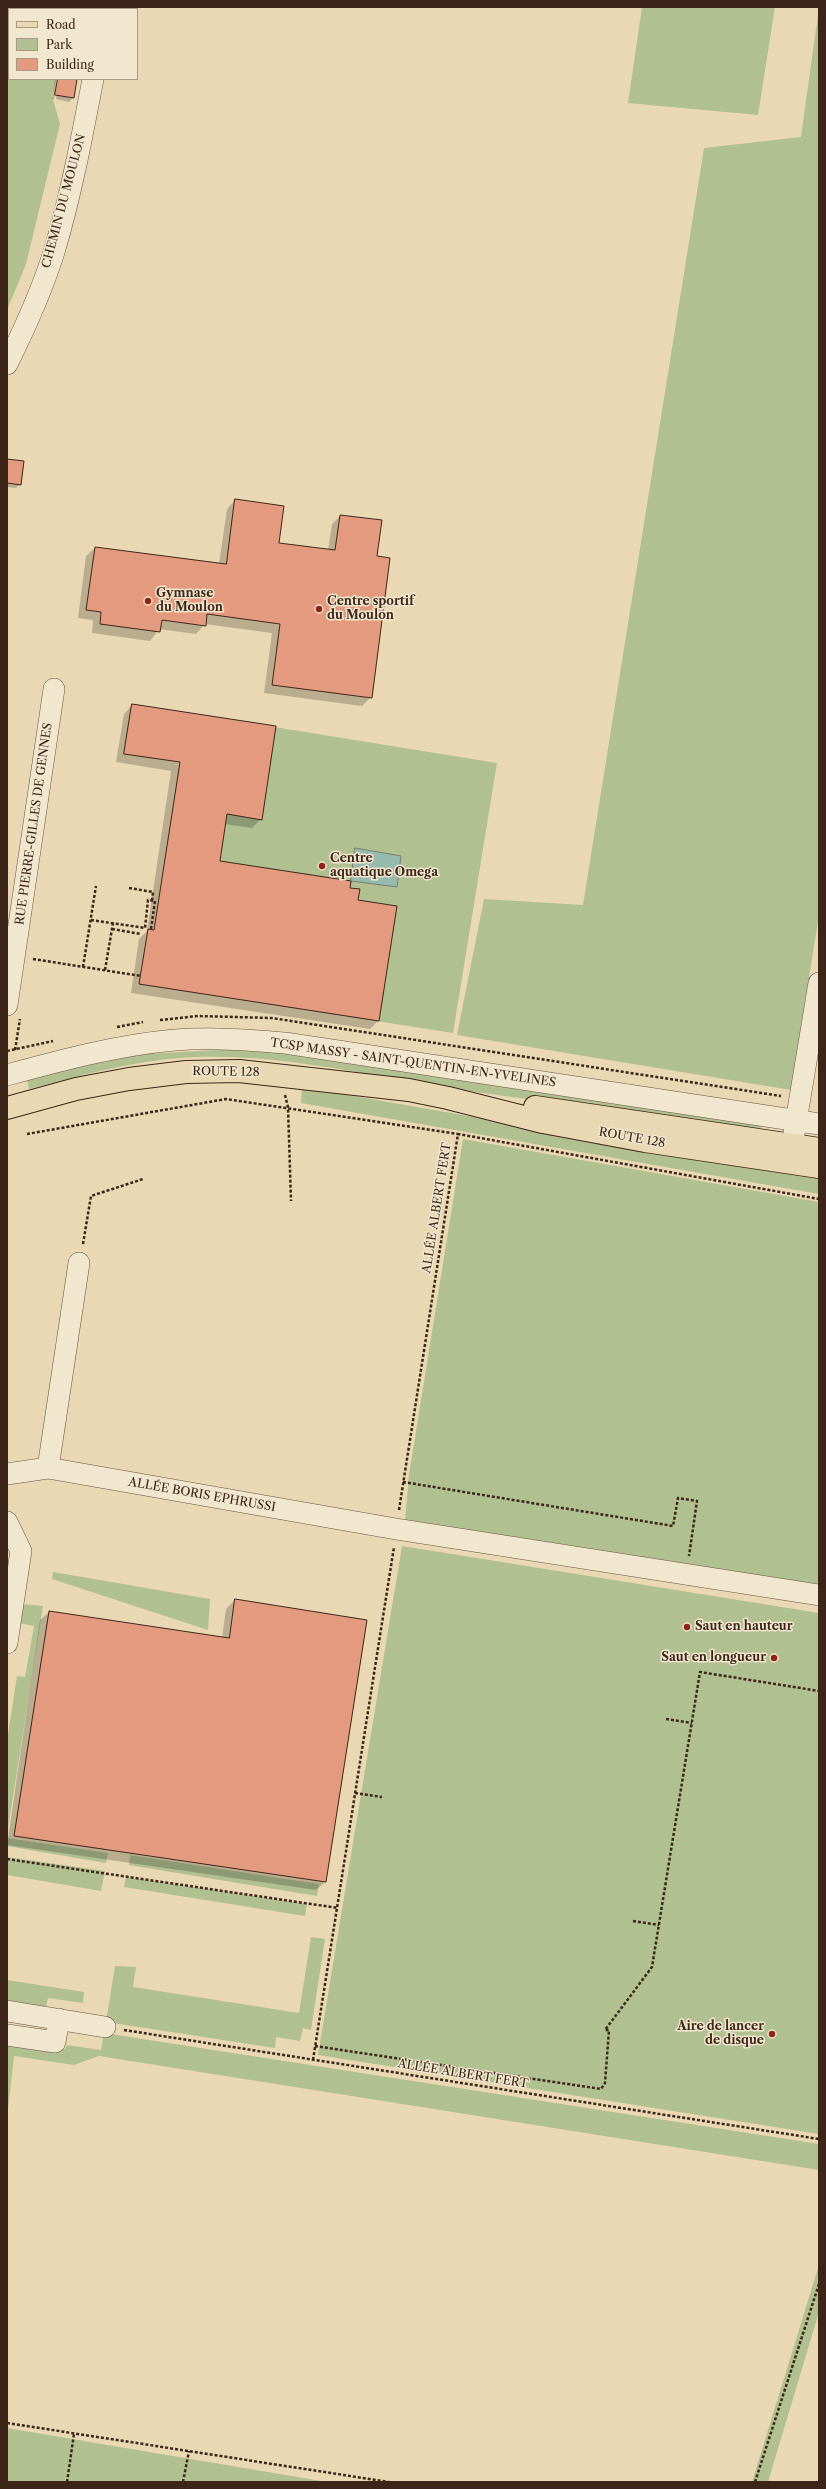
<!DOCTYPE html>
<html>
<head>
<meta charset="utf-8">
<style>
	body { margin:0 }
	#map { position:relative; width:826px; height:2489px; overflow:hidden; background:#e9d8b3; font-family:"Libre Caslon Text",serif }
	canvas { display:block }
	.frame { position:absolute; inset:0; border:8px solid #3d2619; pointer-events:none }
	.legend { position:absolute; left:8px; top:8px; width:130px; height:72px; box-sizing:border-box; background:#f1e6ce; border:1px solid #a99986; margin:0; padding:5px 7px; list-style:none; font-size:12px; color:#3d2619 }
	.legend li { display:flex; align-items:center; gap:8px; height:20px }
	.legend b { width:20px; border:1px solid #a99986 }
</style>
</head>
<body>
<div id="map">
<canvas width="826" height="2489"></canvas>
<div class="frame"></div>
<ul class="legend">
<li><b style="height:5px;background:#e9d8b3"></b>Road</li>
<li><b style="height:11px;background:#b0c091"></b>Park</li>
<li><b style="height:11px;background:#e49a7f"></b>Building</li>
</ul>
</div>
<script>
const c = document.querySelector('canvas').getContext('2d');
c.lineJoin = 'round';
function fill(path, color) {
  c.fillStyle = color;
  c.fill(path, 'evenodd');
}
function trace(path, color, width, dash) {
  c.strokeStyle = color;
  c.lineWidth = width;
  c.lineCap = dash ? 'butt' : 'round';
  c.setLineDash(dash || []);
  c.stroke(path);
}
function drawText(font, color, halo, rows, align = 'center') {
  c.font = font + ' "Libre Caslon Text",serif';
  c.lineWidth = 3;
  c.setLineDash([]);
  c.textBaseline = 'middle';
  c.strokeStyle = halo;
  c.fillStyle = color;
  for (const [text, x, y, turn = 0] of rows) {
    c.save();
    c.translate(x, y);
    c.rotate((+turn || 0) * Math.PI / 180);
    c.textAlign = isNaN(turn) ? turn : align;
    if (halo) c.strokeText(text, 0, 0);
    c.fillText(text, 0, 0);
    c.restore();
  }
}
fill(new Path2D(`
	M7 7H84L83 9H9V79H56L52 96 60 124 26 264 7 310Z
	M642 7H775L758 115 628 103Z
	M819 7V915L791 1090 457 1035 484 899 583 905 704 148 801 137Z
	M132 704 497 763 453 1033 139 984 148 929H154L180 762 124 754Z
	M233 1049 290 1053 766 1125 756 1129C648 1115 539 1102 430 1085 353 1072 275 1054 196 1057 139 1059 84 1075 29 1089L27 1080 108 1060 148 1054Z
	M302 1087 819 1177V1194L301 1103Z
	M463 1139 819 1202V1588L405 1522 409 1475Z
	M402 1546 819 1613V2134L318 2055Z
	M53 1572 210 1599 208 1630 52 1579Z
	M22 1604 43 1606 7 1835V1741L17 1676 25 1677 34 1626 19 1623Z
	M7 1838 108 1853 106 1863 7 1846Z
	M130 1855 319 1884 317 1896 129 1865Z
	M7 1857 105 1871 101 1891 7 1875Z
	M126 1877 307 1904 305 1916 124 1887Z
	M311 1937 325 1939 311 2030 303 2028 300 2041 276 2037 275 2048 106 2022 115 1966 136 1967 133 1987 299 2013Z
	M7 1980 84 1992 83 2003 48 1998 45 2012 7 2005Z
	M104 2033 819 2144V2170L99 2056 74 2065 14 2056 7 2118V2040L65 2049 67 2045 101 2050Z
	M819 2265V2312L768 2482H752Z
	M7 2428 327 2482H7Z`), '#b0c091');
const water = new Path2D(`
	M355 848 401 856 397 887 351 881Z`);
fill(water, '#97baae');
trace(water, '#737f72', 1);
fill(new Path2D(`
	M55 79H57L54 99H52Z
	M59 79H76L73 98 69 102 56 99Z
	M7 460 20 484 16 488 7 487Z
	M235 500 278 543 328 550 332 524 340 516 375 557 371 697 362 706 264 693 272 633 205 624 196 634 159 629 150 641 92 633 93 620 78 618 86 556 95 548 219 564 227 509Z
	M132 705 261 819 252 828 224 824 219 862 349 889 357 901 379 1020 370 1029 131 993 139 939 147 931 171 771 116 762 124 714Z
	M235 1600 325 1882 316 1890 7 1845 40 1620 49 1612 222 1638 226 1609Z`), '#0003');
const building = new Path2D(`
	M58 79H77L74 98 55 95Z
	M7 459 24 461 21 485 7 483Z
	M235 499 284 506 279 543 335 550 340 515 382 520 377 556 390 558 372 698 272 685 280 624 207 614 206 626 162 620 160 632 100 624 101 612 86 610 95 547 226 564Z
	M132 704 276 726 262 820 227 814 220 861 351 881 350 888 360 889 358 900 397 906 379 1021 139 984 148 929 154 930 180 762 124 754Z
	M235 1599 367 1620 326 1882 14 1836 49 1611 229 1638Z`);
fill(building, '#e49a7f');
trace(building, '#3d2619', 1);
const minor = new Path2D(`
	M107 9 108 7
	M7 364C25 328 42 290 54 252 71 195 82 137 93 79
	M7 1005 54 689
	M7 1075C62 1060 118 1045 175 1040 212 1037 248 1040 285 1043L819 1124
	M794 1134 819 983
	M48 1468 79 1263
	M7 1474 48 1468 396 1529 819 1595
	M7 1522 21 1551 7 1643
	M7 2011 105 2027
	M7 2035 55 2042 59 2019`);
const major = new Path2D(`
	M535 1107 819 1149
	M7 1108 76 1089 129 1079 186 1072 239 1071 409 1090 448 1098 543 1122 645 1141 819 1167`);
trace(minor, '#685240', 22);
trace(major, '#3d2619', 24);
trace(new Path2D(`
	M129 888 153 892 152 901
	M91 920 145 928 148 900 155 901 151 929
	M112 929 141 934
	M33 959 141 976
	M83 967 96 886
	M105 970 113 923
	M160 1020 198 1016 272 1018 781 1096
	M117 1027 143 1022
	M15 1050 20 1019
	M7 1051 53 1041
	M285 1095 288 1107 291 1201
	M27 1134 226 1099 458 1134
	M83 1244 91 1196 143 1179
	M403 1482 673 1526 678 1498 697 1501 689 1556
	M399 1510 458 1134 819 1199
	M666 1719 692 1723
	M355 1793 382 1797
	M7 1859 338 1908
	M633 1921 659 1925
	M124 2030 819 2139
	M315 2046 601 2089 605 2083 609 2030H605L652 1967 700 1672 819 1691
	M313 2060 394 1547
	M7 2423 389 2482
	M67 2482 74 2434
	M183 2482 189 2451
	M755 2482 819 2284`), '#3d2619', 2.5, [3, 2]);
trace(minor, '#f1e6ce', 21);
trace(major, '#e9d8b3', 22);
for (const [x, y, r, color] of [
	[148,601,4,"#8f2418"],
	[319,609,4,"#8f2418"],
	[322,866,4,"#8f2418"],
	[687,1627,4,"#8f2418"],
	[774,1658,4,"#8f2418"],
	[772,2034,4,"#8f2418"]
]) {
  const dot = new Path2D();
  dot.arc(x, y, r, 0, 2 * Math.PI);
  c.fillStyle = color;
  c.fill(dot);
  trace(dot, '#f1e6ce', 1.5);
}
drawText('12px', '#3d2619', '#f1e6ce', [
	["CHEMIN DU MOULON",64,201,-75],
	["RUE PIERRE-GILLES DE GENNES",34,824,-82],
	["TCSP MASSY - SAINT-QUENTIN-EN-YVELINES",413,1063,8],
	["ROUTE 128",226,1072,1],
	["ROUTE 128",632,1138,10],
	["ALLÉE ALBERT FERT",437,1208,-81],
	["ALLÉE BORIS EPHRUSSI",202,1495,10],
	["ALLÉE ALBERT FERT",463,2074,9]
]);
drawText('bold 12px', '#3d2619', '#f1e6ce', [
	["Gymnase",156,594],
	["du Moulon",156,608],
	["Centre sportif",327,602],
	["du Moulon",327,616],
	["Centre",330,859],
	["aquatique Omega",330,873],
	["Saut en hauteur",695,1627],
	["Saut en longueur",766,1658,"right"],
	["Aire de lancer",764,2027,"right"],
	["de disque",764,2041,"right"]
], 'left');
</script>
</body>
</html>
